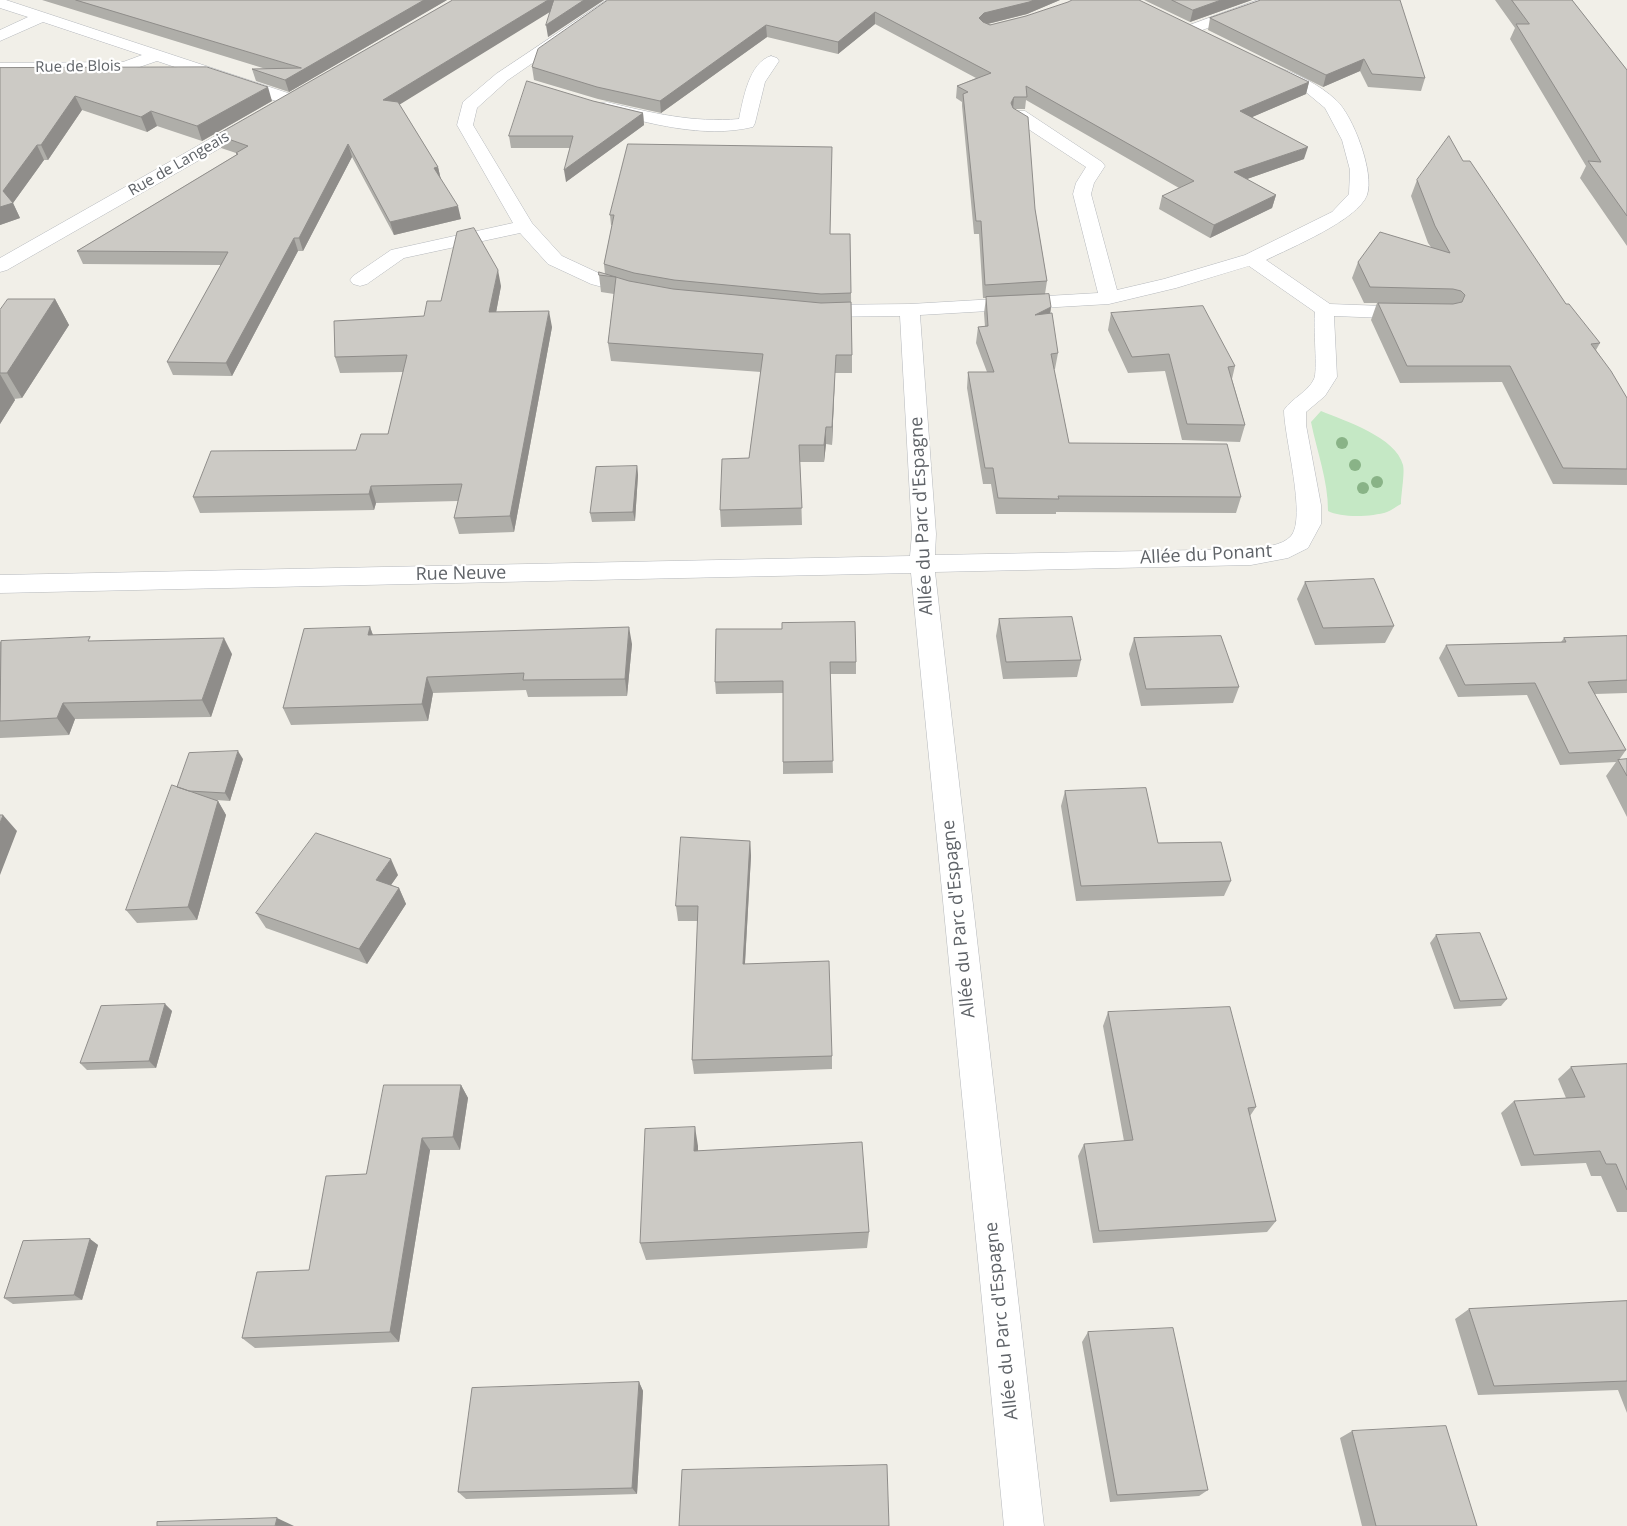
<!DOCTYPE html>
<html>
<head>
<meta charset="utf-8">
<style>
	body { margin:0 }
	canvas { display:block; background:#f1efe8 }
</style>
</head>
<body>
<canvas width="1627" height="1526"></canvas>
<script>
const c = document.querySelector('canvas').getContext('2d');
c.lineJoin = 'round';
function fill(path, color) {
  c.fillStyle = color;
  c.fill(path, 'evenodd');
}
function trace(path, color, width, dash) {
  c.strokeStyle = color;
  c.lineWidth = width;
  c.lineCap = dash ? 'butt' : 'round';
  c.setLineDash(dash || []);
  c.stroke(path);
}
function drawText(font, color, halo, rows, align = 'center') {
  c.font = font + ' "Open Sans",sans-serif';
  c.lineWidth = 4.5;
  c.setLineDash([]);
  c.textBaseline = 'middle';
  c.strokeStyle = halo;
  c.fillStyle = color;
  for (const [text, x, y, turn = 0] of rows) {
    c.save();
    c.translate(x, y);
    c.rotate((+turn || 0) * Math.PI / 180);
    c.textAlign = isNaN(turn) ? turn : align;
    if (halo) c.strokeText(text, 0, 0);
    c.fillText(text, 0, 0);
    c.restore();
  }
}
fill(new Path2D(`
	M1321 411C1345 421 1396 437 1403 465 1405 473 1401 494 1401 504 1397 506 1392 510 1387 512 1372 517 1341 518 1328 511 1328 480 1317 452 1311 422Z`), '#c5e8c5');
const minor = new Path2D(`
	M0 0H6L297 96 299 100 297 104H285L157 61 125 72 0 73V63L123 62 142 55 43 22 0 41V30L28 17 0 8Z
	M607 0H624L508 80 477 108 473 125 532 223 562 256 605 276 643 286 646 290 643 294 636 296 591 284 548 264 520 233 404 258 367 284 360 286 353 284 350 280 353 276 391 250 513 223 457 125 463 102 496 74Z
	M1258 0H1279L1277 3 1194 33H1184L1181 30 1184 27Z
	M771 56 777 58 779 61 765 82 755 123 753 127C703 139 649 123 601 111L599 107 601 103 607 102C651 113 694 123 739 119 743 100 749 62 771 56Z
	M1273 66C1295 72 1320 85 1336 100 1353 115 1375 174 1367 195 1358 220 1290 248 1266 260L1330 304 1411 307 1418 309 1421 313 1418 317 1411 319 1334 316 1337 377 1325 396 1306 412V425L1321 505V524L1308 548 1288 558 1251 565 935 572 1044 1526H1004L911 573 0 593V575L910 556 912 534 900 316 815 317 808 315 805 311 808 307 815 305 910 304 1098 293 1073 194 1076 183 1086 167 1013 119 1011 115 1013 111H1025L1102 162 1105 166 1094 183 1091 194 1117 290 1164 279 1245 255 1332 212 1349 194 1350 170 1342 140 1325 108 1307 93 1267 74 1265 71 1267 68ZM1249 266 1315 312C1313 326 1318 372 1314 379 1308 392 1292 398 1284 410 1284 437 1307 518 1291 536 1282 546 1263 547 1251 549L935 555 936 534 920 315 1109 304 1176 288Z
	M251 118 257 119 259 123 257 127 7 270 0 272V258L245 119Z`);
trace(minor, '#b5b8bc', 1);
fill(minor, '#fff');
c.fillStyle = '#89b387';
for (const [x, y] of [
	[1342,443],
	[1355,465],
	[1377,482],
	[1363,488]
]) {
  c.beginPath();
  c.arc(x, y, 6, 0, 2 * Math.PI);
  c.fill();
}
fill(new Path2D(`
	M42 0H447L289 92 256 81 252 69H266Z
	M453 0H604L548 37 550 11 399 104 438 167 441 180 461 219 394 235 352 157 303 251H298L232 376 173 375 167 362 221 265 83 264 77 251 236 155V153L221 148 217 135Z
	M608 0H1060L1027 14 988 24 1309 82 1306 94 1252 117 1304 159 1247 179 1276 195 1272 208 1210 238 1159 209 1162 196 1179 188 1026 100 1025 109H1015L1035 209 1047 281 1045 294 1051 307 1050 314 1058 353 1055 369H1054L1069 443 1241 497 1236 513 1056 512V514H996L991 484H983L967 388 968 372H987L976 343 978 327H985L984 313 986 298H983L979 234H974L962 106V102L956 98 957 86 976 78 875 24 838 54 767 37 661 113 598 99 534 80 532 67Z
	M1144 0H1252L1190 22Z
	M1261 0 1425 78 1421 91 1368 87 1360 71 1323 87 1208 30 1210 18Z
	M1495 0H1572L1627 70V246L1580 178 1586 166 1510 39 1515 28Z
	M0 68 272 101 202 141 157 126 147 132 82 110 48 160H44L13 203 20 218 0 225Z
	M593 101 643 113 644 125 566 182 570 148H511L509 136Z
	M628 144 830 234 851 293 852 355V373H835L832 445 826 444 824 462H800L802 525 721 527 720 510 749 458 761 372 611 361 608 343 614 294 601 292 599 275 605 274 604 264 612 225H611L610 215Z
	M1463 161 1566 304 1600 343 1596 350 1627 398V485L1553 484 1502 382 1400 383 1371 320 1377 303H1364L1352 278 1358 262 1431 247 1428 243 1411 196 1417 180Z
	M501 286 496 312 552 327 514 532 459 534 454 518 458 501 376 503 374 510 200 513 193 497 356 450 388 434 403 372 340 373 335 357 424 316 441 301Z
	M55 299 69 325 22 398 14 399 15 400 0 424V310Z
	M1111 313 1235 366 1232 379 1245 425 1240 442 1182 440 1165 371 1128 373 1108 330Z
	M637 466 638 475 635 521 592 522 590 513Z
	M1305 582 1394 626 1385 643 1315 645 1297 599Z
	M999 619 1081 660 1077 677 1003 679 996 636Z
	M370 627 373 635 632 644 627 696 528 697 526 690 433 693 428 721 291 725 283 708Z
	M716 629 856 662V674H830L833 773 783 774V693L716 694 715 682Z
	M1627 636V693L1595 694 1626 750 1619 760 1627 759V817L1606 776 1616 762 1560 765 1527 695 1458 697 1439 658 1446 645 1561 642 1564 638Z
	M1134 638 1239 687 1233 703 1141 706 1129 654Z
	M92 641 232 654 211 717 75 719 69 735 0 738V642Z
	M243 759 230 801 216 800 218 801 226 815 197 920 137 923 126 910 177 787Z
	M1065 791 1158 843 1231 881 1224 896 1076 901 1061 806Z
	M750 841 751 856 745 964 832 1056V1069L694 1074 692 1060 698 921H678L676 906Z
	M398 875 391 885 399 888 406 904 367 964 266 928 256 913Z
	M1436 935 1507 999 1501 1006 1454 1009 1430 943Z
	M165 1004 172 1011 156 1068 87 1070 80 1063Z
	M1108 1012 1256 1107 1250 1116 1276 1221 1267 1232 1093 1243 1078 1156 1084 1144 1124 1141 1103 1026Z
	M1627 1064V1212H1617L1601 1176H1591L1586 1163 1521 1166 1501 1113 1514 1101 1566 1098 1558 1079 1571 1067Z
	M461 1085 468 1098 460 1150H430L399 1342 255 1348 242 1338 309 1270 366 1174Z
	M698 1146V1151L869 1232 867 1248 646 1260 640 1243Z
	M90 1239 98 1245 82 1300 13 1304 4 1298Z
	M1627 1301V1413L1618 1390 1478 1395 1455 1319 1469 1309Z
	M1088 1332 1208 1490 1199 1496 1110 1502 1082 1342Z
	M639 1382 643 1391 637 1494 466 1499 458 1492Z
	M1352 1431 1477 1526H1362L1340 1438Z`), '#afaea9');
fill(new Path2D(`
	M424 0H447L289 92 285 80Z
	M548 0H557L558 7 386 113 383 100Z
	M584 0H604L548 37 546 25Z
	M1034 0H1060L1027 14 983 25 979 18 984 13Z
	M1221 0H1252L1190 22 1193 10Z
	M875 12V24L838 54V42Z
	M766 25 767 37 661 113 660 101Z
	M1364 59 1360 71 1323 87 1326 75Z
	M1309 82 1306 94 1236 124 1240 111Z
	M268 87 272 101 202 141 197 126Z
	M75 96 82 110 48 160 41 145Z
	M1014 97 1013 109 1011 103Z
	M151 111 157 126 147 132 141 117Z
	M643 113 644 125 566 182 564 170Z
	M348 144 352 157 303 251 299 238Z
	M37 145 44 160 13 203 20 218 0 225V207L3 191Z
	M1308 147 1304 159 1230 185 1234 172Z
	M438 167 441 180 434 168Z
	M1276 195 1272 208 1210 238 1214 225Z
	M458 206 461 219 394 235 390 222Z
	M294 238 298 251 232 376 226 363Z
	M498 270 501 286 493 329 489 312Z
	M55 299 69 325 22 398 7 373Z
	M1051 307 1049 322 1035 315Z
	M549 311 552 327 514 532 510 516Z
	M836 355 835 373 832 445V427Z
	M0 374 15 400 0 424Z
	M826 427V444L824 462V445Z
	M637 466 638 475 635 521 633 512Z
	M371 486 376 503 374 510 369 494Z
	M370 627 376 644 368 635Z
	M629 627 632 644 627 696 625 679Z
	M224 638 232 654 211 717 202 700Z
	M427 677 433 693 428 721 422 704Z
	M63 703 75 719 69 735 57 718Z
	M238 751 243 759 230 801 225 793Z
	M218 801 226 815 197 920 188 907Z
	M3 815 17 831 0 875V823Z
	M750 841 751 856 744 979 743 964Z
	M391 859 398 875 384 895 376 880Z
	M399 888 406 904 367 964 359 949Z
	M165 1004 172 1011 156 1068 149 1061Z
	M461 1085 468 1098 460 1150 453 1137Z
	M695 1127 698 1146V1169L694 1151Z
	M422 1138 430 1150 399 1342 390 1332Z
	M90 1239 98 1245 82 1300 74 1295Z
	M639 1382 643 1391 637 1494 632 1488Z
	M277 1518 294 1526H275Z`), '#8f8d8a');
const building = new Path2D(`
	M76 0H424L285 80 252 69 301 68Z
	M453 0H548L383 100 398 102 438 167 434 168 458 206 390 222 348 144 299 238H294L226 363 167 362 228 252 77 251 238 154 236 153 248 146 217 135Z
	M554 0H584L546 25Z
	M608 0H1034L1029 2 984 13 979 18 983 22 990 25 1026 16 1068 2 1072 0H1139L1309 82 1240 111 1308 147 1234 172 1276 195 1214 225 1162 196 1194 181 1026 86 1027 97H1014L1011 103 1013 108 1028 117 1035 209 1047 281 985 285 981 221H976L963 94 968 92 957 86 991 73 875 12 838 42 766 25 660 101 597 87 532 67 538 49Z
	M1172 0H1221L1193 10Z
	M1261 0H1400L1425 78 1372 74 1364 59 1326 75 1210 18Z
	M1512 0H1572L1627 70V216L1588 161 1601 162 1516 24H1529Z
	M207 67 268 87 197 126 151 111 141 117 75 96 41 145H37L3 191 13 203 0 207V68Z
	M527 81 593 101 643 113 564 170 573 136H509Z
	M1449 136 1463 161H1470L1566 304H1569L1600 343 1591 344 1611 371 1627 398V469L1563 468 1510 366H1407L1378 303 1453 304 1462 302 1465 295 1461 291 1453 289 1370 287 1358 262 1380 232 1450 253 1435 226 1417 180Z
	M628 144 832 147 830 234H850L851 293 821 294 674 280 634 273 604 264 614 215H610Z
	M474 228 498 270 489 312 549 311 510 516 454 518 462 484 371 486 369 494 193 497 211 451 356 450 361 434H388L407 355 335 357 334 321 424 316 427 301H441L457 232Z
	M599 272 629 281 673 289 821 303 851 302 852 355H836L832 427H826L824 445H799L802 508 720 510 722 459 749 458 763 354 608 343 616 277 599 275Z
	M1049 294 1051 307 1035 315 1052 313 1058 353 1051 354 1069 443 1227 444 1241 497 1058 496 1059 499 998 498 993 468H985L968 372H994L978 327 988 326 986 297Z
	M8 299H55L7 373H0V310Z
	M1203 306 1235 366 1228 367 1245 425 1187 424 1169 354 1132 357 1111 313Z
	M637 466 633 512 590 513 596 467Z
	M1374 579 1394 626 1323 628 1305 582Z
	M1072 617 1081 660 1006 662 999 619Z
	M855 622 856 662H830L833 761 783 762V681L715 682 716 629H782V623Z
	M370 627 368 635 629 627 625 679 523 680 524 673 427 677 422 704 283 708 304 629Z
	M1221 636 1239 687 1146 689 1134 638Z
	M1627 636V680L1588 682 1626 750 1569 753 1535 683 1465 685 1446 645 1566 642 1564 638Z
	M90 637 88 641 224 638 202 700 63 703 57 718 0 721 1 641Z
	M238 751 225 793 189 791 177 787 189 753Z
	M1627 759V776L1618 760Z
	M172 785 218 801 188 907 126 910Z
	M1146 788 1158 843 1221 842 1231 881 1081 886 1065 791Z
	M0 815H3L0 823Z
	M316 833 391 859 376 880 399 888 359 949 256 913Z
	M681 837 750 841 743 964 829 961 832 1056 692 1060 698 906H676Z
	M1480 933 1507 999 1460 1001 1436 935Z
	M165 1004 149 1061 80 1063 101 1006Z
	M1230 1007 1256 1107 1248 1108 1276 1221 1099 1231 1084 1144 1133 1140 1108 1012Z
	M1627 1064V1190L1616 1164H1606L1600 1151 1534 1155 1514 1101 1585 1097 1571 1067Z
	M384 1085H461L453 1137 422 1138 390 1332 242 1338 257 1272 309 1270 326 1176 366 1174Z
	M695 1127 694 1151 862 1142 869 1232 640 1243 645 1129Z
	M90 1239 74 1295 4 1298 23 1241Z
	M1627 1301V1381L1494 1386 1469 1309Z
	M1173 1328 1208 1490 1117 1495 1088 1332Z
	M639 1382 632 1488 458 1492 472 1388Z
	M1446 1426 1477 1526H1376L1352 1431Z
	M887 1465 889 1526H679L682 1470Z
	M277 1518 275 1526H157V1522Z`);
fill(building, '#cccac5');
trace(building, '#8f8d8a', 1);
drawText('15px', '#5f6368', '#fff', [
	["Rue de Blois",78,67,-1],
	["Rue de Langeais",179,164,-30]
]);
drawText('18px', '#5f6368', '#fff', [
	["Allée du Parc d'Espagne",922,516,-93],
	["Allée du Ponant",1206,555,-3],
	["Rue Neuve",461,574,-1],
	["Allée du Parc d'Espagne",959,919,-96],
	["Allée du Parc d'Espagne",1002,1321,-96]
]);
</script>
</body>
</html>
